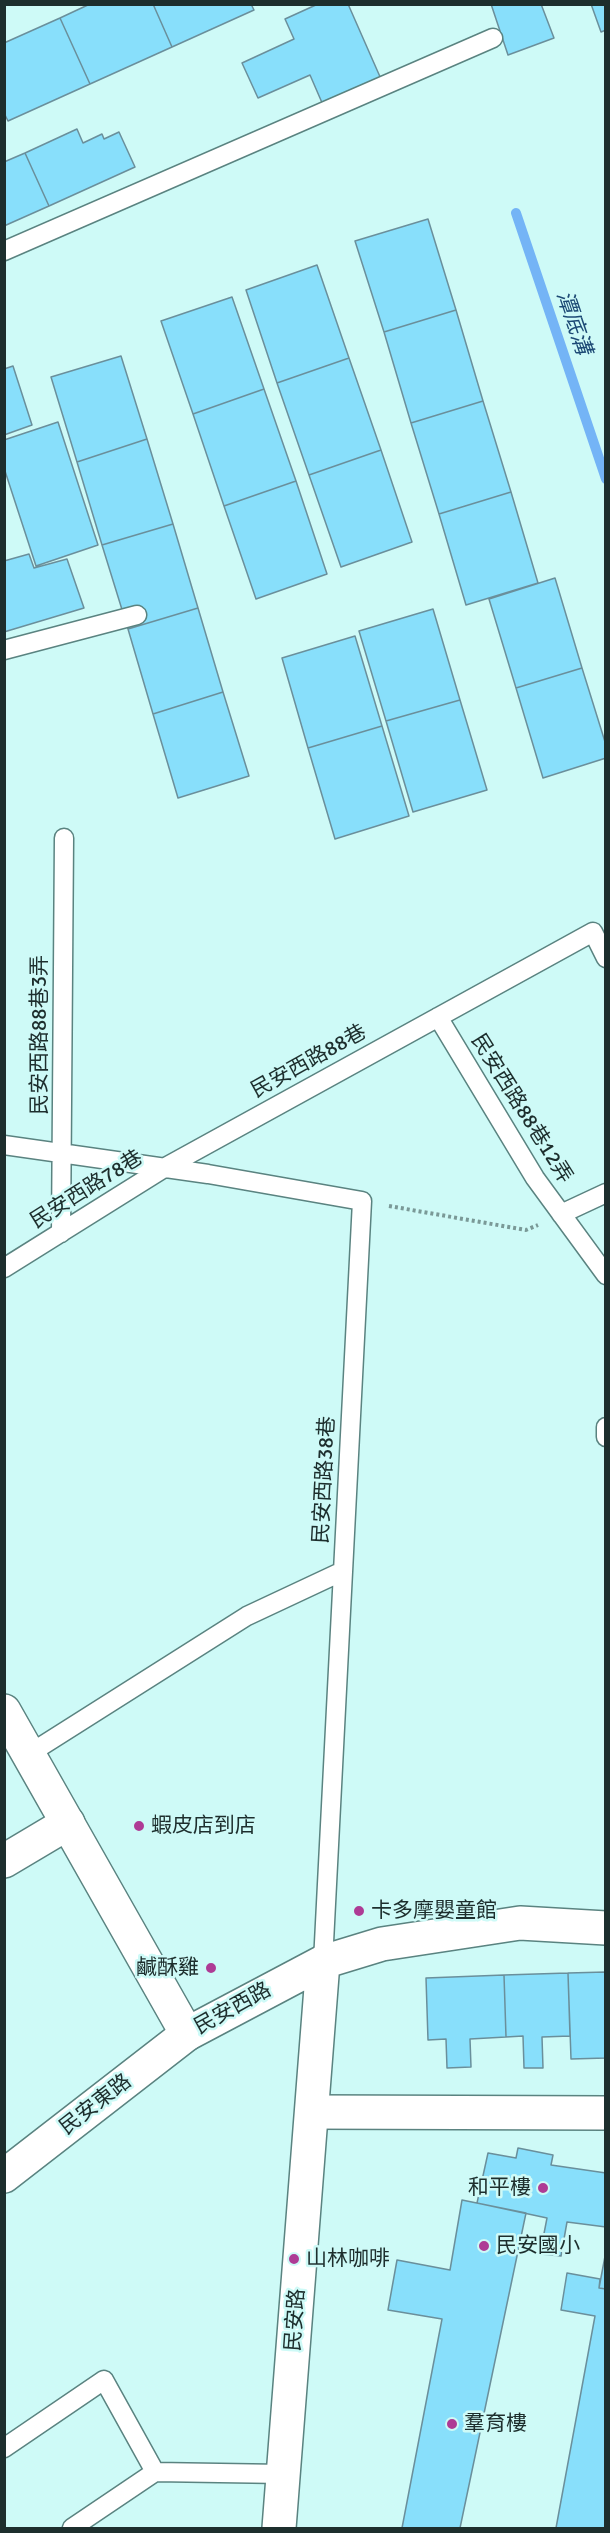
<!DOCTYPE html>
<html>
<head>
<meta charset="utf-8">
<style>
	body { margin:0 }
	#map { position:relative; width:610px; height:2533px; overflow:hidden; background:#cefaf7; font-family:Signika,sans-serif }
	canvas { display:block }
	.frame { position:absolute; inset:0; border:6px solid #1d2e2d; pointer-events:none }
</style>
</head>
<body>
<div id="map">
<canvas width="610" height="2533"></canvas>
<div class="frame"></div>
</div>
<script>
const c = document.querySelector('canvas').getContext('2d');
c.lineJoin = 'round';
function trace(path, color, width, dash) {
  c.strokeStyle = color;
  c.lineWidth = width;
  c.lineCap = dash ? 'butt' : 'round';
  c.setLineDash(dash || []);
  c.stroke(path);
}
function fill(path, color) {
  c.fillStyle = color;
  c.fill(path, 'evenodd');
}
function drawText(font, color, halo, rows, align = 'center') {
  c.font = font + ' Signika,"Noto Sans TC",sans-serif';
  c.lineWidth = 5;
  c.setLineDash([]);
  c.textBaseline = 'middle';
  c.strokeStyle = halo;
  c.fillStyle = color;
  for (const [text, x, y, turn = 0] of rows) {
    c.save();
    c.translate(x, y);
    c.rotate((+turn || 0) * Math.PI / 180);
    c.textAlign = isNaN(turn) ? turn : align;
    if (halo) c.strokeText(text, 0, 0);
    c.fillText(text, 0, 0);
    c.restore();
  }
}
trace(new Path2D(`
	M516 213 606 479`), '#74b4f6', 10);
const building = new Path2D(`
	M90 4H153L172 47 90 84 60 18Z
	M153 4H251L254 10 172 47Z
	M318 4H348L381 79 323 105 310 75 258 98 242 63 294 39 285 19Z
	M491 4H541L554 38 508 55Z
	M591 4H606V30L601 32Z
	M60 18 90 84 8 121 4 113V43Z
	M77 129 83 143 102 134 104 139 119 132 135 167 49 206 25 153Z
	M25 153 49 206 4 226V162Z
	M428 219 456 310 384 332 355 241Z
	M317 265 349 358 277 383 246 290Z
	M232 297 264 389 193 414 161 321Z
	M456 310 483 401 411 423 384 332Z
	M121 356 147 439 77 462 51 377Z
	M349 358 381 450 309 475 277 383Z
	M13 366 32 425 4 435V369Z
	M264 389 296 481 224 506 193 414Z
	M483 401 511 492 439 514 411 423Z
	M58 422 98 545 36 566 4 468V440Z
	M147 439 173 524 102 545 77 462Z
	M381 450 412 542 341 567 309 475Z
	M296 481 327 574 256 599 224 506Z
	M511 492 538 583 466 605 439 514Z
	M173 524 198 608 128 629 102 545Z
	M29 554 34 568 67 559 84 608 4 632V561Z
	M555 578 582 668 516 688 489 599Z
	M198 608 223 692 153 714 128 629Z
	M433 609 460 700 386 721 359 631Z
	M355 636 382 726 308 748 282 658Z
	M582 668 606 745V758L543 778 516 688Z
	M223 692 249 776 178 798 153 714Z
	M460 700 487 790 413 812 386 721Z
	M382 726 409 816 335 839 308 748Z
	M606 1972V2058L571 2059 568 1973Z
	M568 1973 570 2036 542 2037 543 2068H524L523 2036 506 2037 504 1975Z
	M504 1975 506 2037 470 2039 471 2067 447 2068 446 2039 428 2040 426 1978Z
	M518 2148 553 2155 551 2165 606 2173V2227L567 2222 561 2256 540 2254 547 2218 477 2203 488 2153 516 2158Z
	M462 2200 526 2213 460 2528H402L442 2319 388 2310 397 2260 450 2270Z
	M606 2251V2289L599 2288Z
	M567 2273 600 2279 599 2288 606 2289V2528H556L595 2316 561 2310Z`);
fill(building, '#88dffb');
trace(building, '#6a8f9b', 1.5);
const service = new Path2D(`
	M4 251 493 38
	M4 650 137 615
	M438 1017 535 1178 606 1275
	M4 1145 208 1174 362 1201 323 1962
	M561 1214 606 1193
	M61 1233 64 838
	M4 1268 164 1168 593 932 606 958
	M606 1427V1437
	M29 1754 247 1616 343 1571
	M4 2448 104 2380 155 2472
	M72 2528 155 2472 284 2474`);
const minor = new Path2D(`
	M4 1861 68 1823
	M312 2112 606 2113
	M4 2176 187 2034`);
const tertiary = new Path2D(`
	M4 1711 187 2034 323 1962 382 1944 520 1923 606 1928
	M279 2528 323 1962`);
trace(service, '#5a8380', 21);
trace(minor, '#5a8380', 36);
trace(tertiary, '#5a8380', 36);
trace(new Path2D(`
	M389 1206 526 1230 538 1225`), '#7a9997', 4, [3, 3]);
trace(service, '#fff', 18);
trace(minor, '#fff', 33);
trace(tertiary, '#fff', 33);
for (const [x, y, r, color] of [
	[139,1826,6,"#ae3b95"],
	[359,1911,6,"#ae3b95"],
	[211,1968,6,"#ae3b95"],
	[543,2188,6,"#ae3b95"],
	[484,2246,6,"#ae3b95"],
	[294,2259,6,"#ae3b95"],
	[452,2424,6,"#ae3b95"]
]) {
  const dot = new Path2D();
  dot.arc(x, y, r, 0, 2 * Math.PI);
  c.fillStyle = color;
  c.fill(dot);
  trace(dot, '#cefaf7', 2);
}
drawText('21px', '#1d2e2d', '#cefaf7', [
	["民安西路88巷3弄",40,1035,-90],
	["民安西路88巷",309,1062,-29],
	["民安西路88巷12弄",521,1109,58],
	["民安西路78巷",87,1190,-32],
	["民安西路38巷",325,1480,-87],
	["民安西路",233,2009,-29],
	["民安東路",96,2105,-38],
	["民安路",296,2320,-86]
]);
drawText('21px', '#1d2e2d', '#cefaf7', [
	["蝦皮店到店",151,1826],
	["卡多摩嬰童館",371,1911],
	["鹹酥雞",199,1968,"right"],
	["和平樓",531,2188,"right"],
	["民安國小",496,2246],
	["山林咖啡",306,2259],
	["羣育樓",464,2424]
], 'left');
drawText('italic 22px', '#1d4a75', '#cefaf7', [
	["潭底溝",573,323,71]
]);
</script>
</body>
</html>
